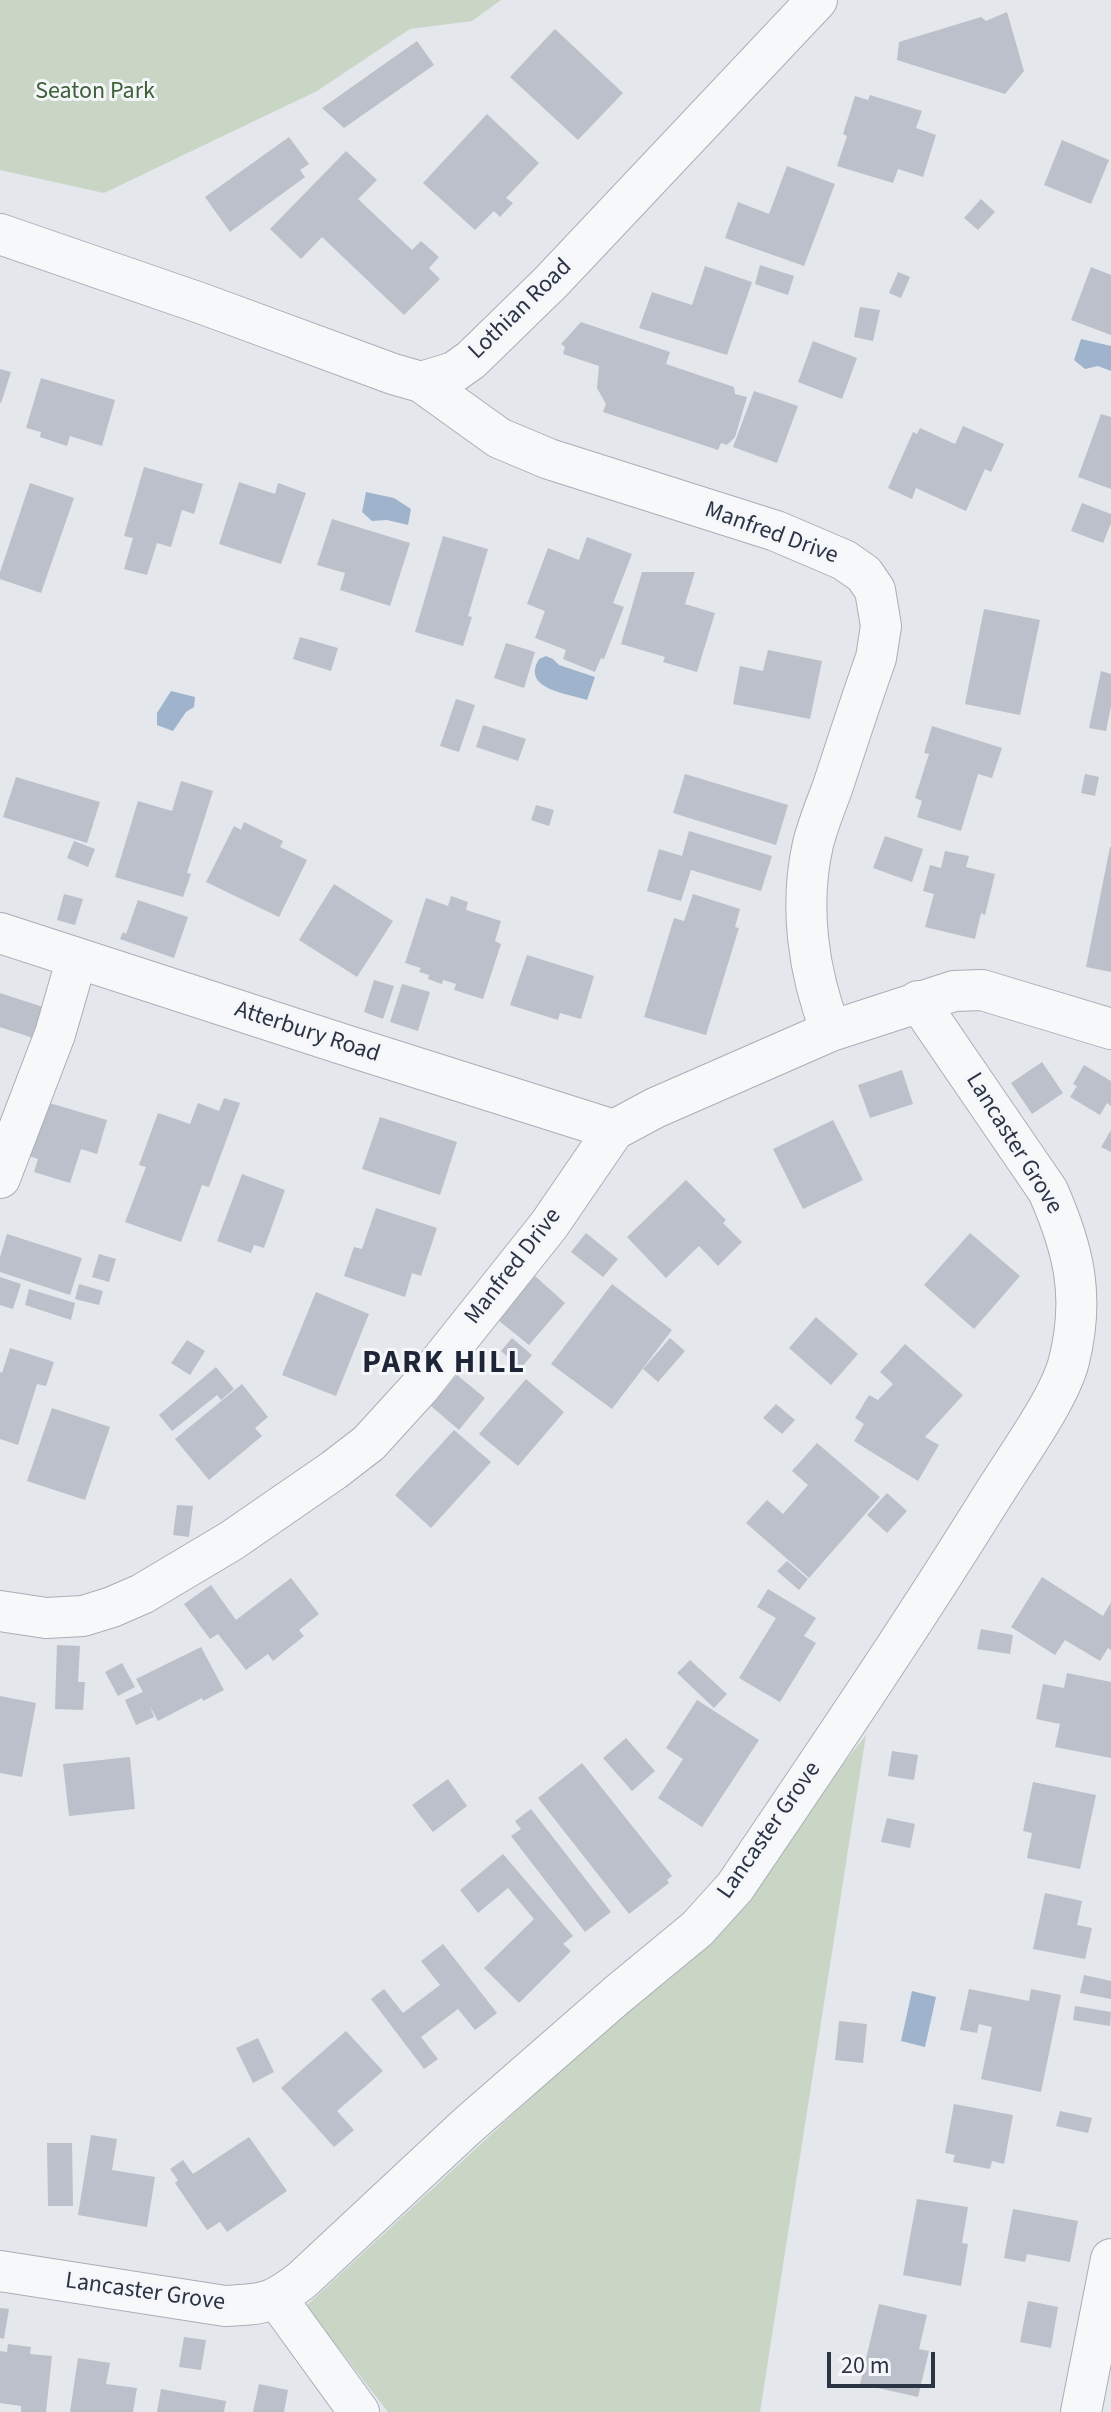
<!DOCTYPE html>
<html>
<head>
<meta charset="utf-8">
<style>
	body { margin:0 }
	#map { position:relative; width:1111px; height:2412px; overflow:hidden; background:#e4e7ec; font-family:"Source Sans 3",sans-serif }
	canvas { display:block }
	.scale { position:absolute; left:827px; top:2352px; width:108px; height:36px; box-sizing:border-box; border:4px solid #2b3445; border-top:0; padding-left:10px; font-size:24px; line-height:28px; white-space:nowrap; color:#2b3445; -webkit-text-stroke:6px #f4f6f9; paint-order:stroke }
</style>
</head>
<body>
<div id="map">
<canvas width="1111" height="2412"></canvas>
<div class="scale">20 m</div>
</div>
<script>
const c = document.querySelector('canvas').getContext('2d');
c.lineJoin = 'round';
function fill(path, color) {
  c.fillStyle = color;
  c.fill(path, 'evenodd');
}
function trace(path, color, width, dash) {
  c.strokeStyle = color;
  c.lineWidth = width;
  c.lineCap = dash ? 'butt' : 'round';
  c.setLineDash(dash || []);
  c.stroke(path);
}
function drawText(font, color, halo, rows, align = 'center') {
  c.font = font + ' "Source Sans 3",sans-serif';
  c.lineWidth = 6;
  c.setLineDash([]);
  c.textBaseline = 'middle';
  c.strokeStyle = halo;
  c.fillStyle = color;
  for (const [text, x, y, turn = 0] of rows) {
    c.save();
    c.translate(x, y);
    c.rotate((+turn || 0) * Math.PI / 180);
    c.textAlign = isNaN(turn) ? turn : align;
    if (halo) c.strokeText(text, 0, 0);
    c.fillText(text, 0, 0);
    c.restore();
  }
}
fill(new Path2D(`
	M0 0H501L472 21 410 29 317 91 104 193 0 170Z
	M866 1735 760 2412H388L306 2306 715 1927Z`), '#c9d6c5');
fill(new Path2D(`
	M1081 339 1111 346V371L1098 366 1085 369 1074 360Z
	M366 492 394 498 411 509 408 525 387 520 372 521 362 512Z
	M546 656 553 659 559 665 595 677 587 700C566 693 521 689 539 659Z
	M171 691 195 697 194 707 186 712 173 731 157 725V713Z
	M912 1991 936 1997 925 2047 901 2041Z`), '#9fb4cc');
fill(new Path2D(`
	M1007 12 1024 71 1005 94 897 60 899 42 981 17 986 21Z
	M555 29 623 93 578 140 510 77Z
	M417 41 434 65 344 128 322 108Z
	M870 95 922 111 916 128 936 135 923 177 898 169 893 183 837 166 847 136 843 134 855 96 868 100Z
	M487 114 539 163 506 198 513 203 500 217 494 211 475 230 423 183Z
	M289 137 309 164 300 170 305 177 230 232 205 197Z
	M1062 140 1109 160 1091 204 1044 185Z
	M346 151 377 180 358 199 412 250 421 241 439 257 429 268 440 279 404 315 322 237 301 259 270 229Z
	M787 166 835 184 804 266 725 238 738 202 769 214Z
	M981 199 995 212 978 230 964 218Z
	M760 265 794 276 788 295 755 284Z
	M705 266 752 282 727 355 639 328 652 292 692 305Z
	M1091 267 1111 275V335L1071 320Z
	M898 272 910 277 901 298 889 293Z
	M860 307 880 310 873 341 854 337Z
	M581 322 670 352 666 364 734 387 735 394 747 397 735 437 727 445 721 443 718 450 603 412 606 404 597 388 599 366 563 354 565 347 561 344Z
	M813 341 857 358 842 399 798 382Z
	M0 369 11 372 1 403H0Z
	M41 378 115 400 102 446 70 436 67 446 40 437 41 432 26 428Z
	M754 391 798 406 777 463 733 447Z
	M1101 414 1111 417V489L1078 477Z
	M963 426 1004 444 991 472 985 469 966 511 916 488 912 499 888 488 913 432 917 434 920 428 955 444Z
	M144 467 203 484 194 514 182 510 171 547 157 543 147 575 124 569 133 538 124 536Z
	M239 482 275 494 278 483 306 493 281 564 219 544Z
	M30 483 74 498 41 593 0 579V572Z
	M1082 503 1111 514V523L1103 543 1071 531Z
	M332 519 410 543 390 606 340 590 345 573 317 565Z
	M443 536 488 549 468 616 472 617 463 646 415 632Z
	M587 537 632 554 613 603 624 607 604 659 601 658 595 672 563 659 566 650 535 638 545 611 527 604 548 548 579 560Z
	M642 572H695L685 604 715 613 697 672 663 662 665 657 621 644Z
	M984 609 1040 620 1020 715 965 704Z
	M300 637 338 648 331 671 293 659Z
	M506 643 535 652 524 688 494 678Z
	M768 650 822 661 810 719 733 704 740 666 763 671Z
	M1101 671 1111 674V706L1106 731 1089 728Z
	M456 699 475 705 459 752 440 746Z
	M483 725 526 739 518 761 476 747Z
	M932 726 1002 748 992 778 978 774 961 831 917 817 922 801 915 798 929 754 924 753Z
	M685 774 788 805 776 845 673 813Z
	M1085 774 1099 777 1095 796 1081 793Z
	M16 777 100 802 87 843 3 817Z
	M181 781 213 791 187 873 191 874 183 897 115 877 138 801 172 811Z
	M536 805 554 810 549 826 531 820Z
	M244 822 283 841 280 847 307 860 279 917 206 882 234 826 241 830Z
	M689 831 772 856 761 891 691 870 681 901 647 891 659 849 682 856Z
	M885 836 923 849 912 882 873 868Z
	M74 841 95 849 88 867 67 858Z
	M1110 847H1111V972L1086 967Z
	M945 851 969 856 966 867 995 874 985 915 981 913 975 939 925 927 934 894 923 891 930 865 941 868Z
	M334 884 393 921 357 977 299 940Z
	M64 894 83 899 75 925 57 920Z
	M693 894 740 909 735 927 739 928 706 1035 644 1017 674 918 684 921Z
	M451 896 468 902 466 910 501 921 495 941 501 944 483 999 454 990 456 984 443 980 442 984 428 979 429 975 419 972 421 968 405 963 426 898 448 906Z
	M138 900 188 917 174 958 120 939 123 932 126 934Z
	M527 955 594 976 581 1019 560 1013 558 1020 510 1005Z
	M374 980 394 986 383 1019 364 1012Z
	M402 984 430 992 418 1031 390 1022Z
	M0 993 43 1007 33 1038 0 1027Z
	M1042 1062 1063 1093 1032 1114 1011 1083Z
	M1084 1065 1111 1081V1106L1107 1103 1100 1115 1070 1097 1077 1086 1073 1084Z
	M902 1070 913 1104 870 1118 858 1085Z
	M224 1098 240 1103 209 1187 202 1185 181 1242 125 1222 146 1167 139 1165 158 1113 190 1124 198 1103 219 1111Z
	M46 1102 107 1120 97 1154 81 1149 70 1183 34 1172 38 1159 29 1156Z
	M380 1117 457 1142 440 1195 362 1169Z
	M833 1120 863 1180 803 1209 773 1149Z
	M1111 1130V1152L1101 1147Z
	M242 1174 285 1190 264 1248 254 1245 251 1253 217 1241Z
	M686 1180 726 1220 723 1223 742 1242 718 1266 699 1246 666 1278 627 1237Z
	M376 1208 437 1228 421 1276 412 1273 405 1297 344 1276 354 1247 362 1249Z
	M586 1233 618 1259 603 1277 571 1252Z
	M970 1233 1020 1276 974 1329 924 1285Z
	M7 1234 82 1258 70 1295 0 1272V1257Z
	M99 1254 116 1259 109 1282 92 1277Z
	M535 1276 565 1303 529 1345 498 1320Z
	M0 1277 21 1284 13 1309 0 1305Z
	M79 1284 103 1291 99 1305 75 1299Z
	M612 1284 672 1330 612 1409 551 1364Z
	M29 1289 75 1303 71 1320 25 1305Z
	M316 1292 369 1314 336 1396 282 1375Z
	M816 1317 858 1354 831 1385 789 1348Z
	M512 1338 532 1355 521 1368 501 1351Z
	M670 1338 685 1351 658 1382 643 1369Z
	M187 1340 205 1351 190 1375 171 1363Z
	M905 1344 963 1395 925 1437 939 1445 918 1481 854 1441 864 1424 855 1418 869 1395 878 1400 893 1384 880 1372Z
	M10 1348 54 1362 46 1386 37 1384 18 1445 0 1439V1372L2 1373Z
	M216 1367 234 1389 221 1400 217 1395 172 1431 159 1415Z
	M457 1375 485 1398 459 1430 431 1406Z
	M526 1379 564 1412 518 1466 479 1434Z
	M242 1384 268 1417 255 1428 262 1436 209 1480 175 1439Z
	M776 1404 795 1420 782 1434 763 1418Z
	M52 1408 110 1427 85 1500 27 1481Z
	M454 1430 491 1462 431 1528 395 1495Z
	M817 1443 880 1497 809 1578 746 1523 767 1500 783 1514 808 1485 792 1471Z
	M887 1493 907 1511 887 1533 867 1515Z
	M177 1505 193 1506 189 1537 173 1535Z
	M787 1561 808 1579 799 1590 777 1571Z
	M1042 1577 1103 1616 1111 1602V1650L1108 1648 1100 1661 1065 1640 1055 1655 1011 1627Z
	M291 1578 319 1614 299 1630 304 1636 273 1661 268 1654 246 1670 218 1634 210 1639 184 1604 211 1585 236 1620Z
	M768 1589 816 1618 804 1636 816 1643 780 1702 739 1678 776 1618 757 1607Z
	M981 1629 1013 1635 1010 1654 977 1649Z
	M57 1645 80 1646 78 1682H85L83 1710 55 1709Z
	M201 1647 224 1690 203 1701 202 1698 158 1721 150 1706 154 1717 136 1725 125 1700 143 1692 136 1679Z
	M690 1660 727 1694 714 1708 677 1673Z
	M122 1663 135 1687 118 1696 105 1672Z
	M1067 1673 1111 1682V1758L1055 1747 1060 1724 1036 1719 1043 1684 1064 1688Z
	M0 1696 36 1703 22 1777 0 1773Z
	M697 1700 759 1740 702 1827 658 1798 683 1759 666 1748Z
	M626 1738 655 1771 632 1791 603 1758Z
	M892 1751 918 1755 914 1780 888 1776Z
	M130 1757 135 1809 69 1816 63 1764Z
	M582 1763 672 1876 667 1880 669 1883 629 1914 538 1798Z
	M448 1779 467 1806 433 1832 412 1805Z
	M1033 1782 1096 1795 1080 1869 1027 1858 1032 1833 1023 1831Z
	M531 1809 611 1912 585 1932 511 1836 521 1829 515 1821Z
	M887 1818 915 1824 910 1848 881 1842Z
	M503 1854 573 1936 563 1944 571 1951 519 2003 484 1968 534 1919 508 1888 478 1913 460 1890Z
	M1045 1893 1082 1901 1077 1925 1092 1928 1085 1959 1033 1949Z
	M443 1944 497 2013 475 2030 458 2009 421 2037 438 2059 424 2069 371 1999 384 1989 403 2013 440 1985 421 1961Z
	M1084 1975 1111 1981V1999L1080 1993Z
	M969 1989 1029 2001 1031 1989 1061 1995 1041 2092 981 2079 992 2027 979 2024 977 2033 960 2030Z
	M1075 2006 1111 2012 1110 2026 1073 2020Z
	M839 2021 867 2024 863 2063 835 2060Z
	M346 2031 383 2071 337 2111 354 2130 334 2147 281 2088Z
	M258 2038 274 2072 253 2083 236 2048Z
	M954 2104 1013 2115 1004 2164 992 2161 990 2169 953 2162 955 2155 945 2153Z
	M1060 2111 1092 2118 1088 2133 1056 2126Z
	M91 2135 117 2139 112 2170 155 2177 147 2227 78 2215Z
	M249 2137 287 2191 227 2232 220 2222 207 2230 175 2183 178 2180 170 2169 183 2160 193 2174Z
	M47 2143H72L73 2206H48Z
	M917 2199 968 2207 962 2243 968 2244 961 2286 903 2275Z
	M1013 2209 1078 2221 1070 2262 1027 2254 1025 2262 1004 2258Z
	M1028 2301 1058 2307 1051 2348 1020 2342Z
	M879 2304 927 2315 919 2349 929 2351 918 2397 860 2384Z
	M0 2308 9 2309 4 2339 0 2338Z
	M184 2337 206 2340 201 2370 179 2367Z
	M8 2344 31 2347 30 2354 52 2356 46 2412H21V2406L0 2403V2351L7 2352Z
	M78 2358 110 2363 106 2384 137 2388 133 2412H70Z
	M259 2384 288 2390 284 2412H253Z
	M161 2389 226 2401 224 2412H157Z`), '#bbc0ca');
const minor = new Path2D(`
	M0 234 203 304 393 374 421 382 454 372 471 360 551 282 817 0
	M421 382 499 438 549 459 776 531 844 560 864 574 875 590 881 626 876 658C861 700 847 743 833 786 826 805 818 824 813 844 799 906 808 972 831 1031
	M0 933 342 1044 614 1130
	M0 1178 55 1034 77 958
	M0 1611 46 1618 83 1616 112 1607 142 1594 231 1541 334 1470 369 1443 420 1387 549 1225 614 1130 655 1108 831 1031 954 991 982 990 1111 1029
	M0 2271 225 2306C264 2304 271 2304 302 2280L467 2126 617 1995 697 1929 735 1887C821 1760 907 1633 988 1503 1011 1465 1059 1401 1069 1361 1085 1297 1074 1250 1048 1191L918 1001
	M277 2299 359 2412
	M1081 2412 1111 2259`);
trace(minor, '#a9aeb7', 42);
trace(minor, '#f7f8fa', 40);
drawText('24px', '#3f6138', '#f4f6f9', [
	["Seaton Park",95,93]
]);
drawText('24px', '#2b3445', '#f4f6f9', [
	["Lothian Road",521,310,-44],
	["Manfred Drive",771,534,20],
	["Atterbury Road",307,1033,18],
	["Lancaster Grove",1013,1144,58],
	["Manfred Drive",514,1267,-52],
	["Lancaster Grove",770,1831,-55],
	["Lancaster Grove",145,2293,8]
]);
c.letterSpacing = '2px';
drawText('bold 32px', '#1d2536', '#f4f6f9', [
	["PARK HILL",444,1365]
]);
c.letterSpacing = '0px';
</script>
</body>
</html>
